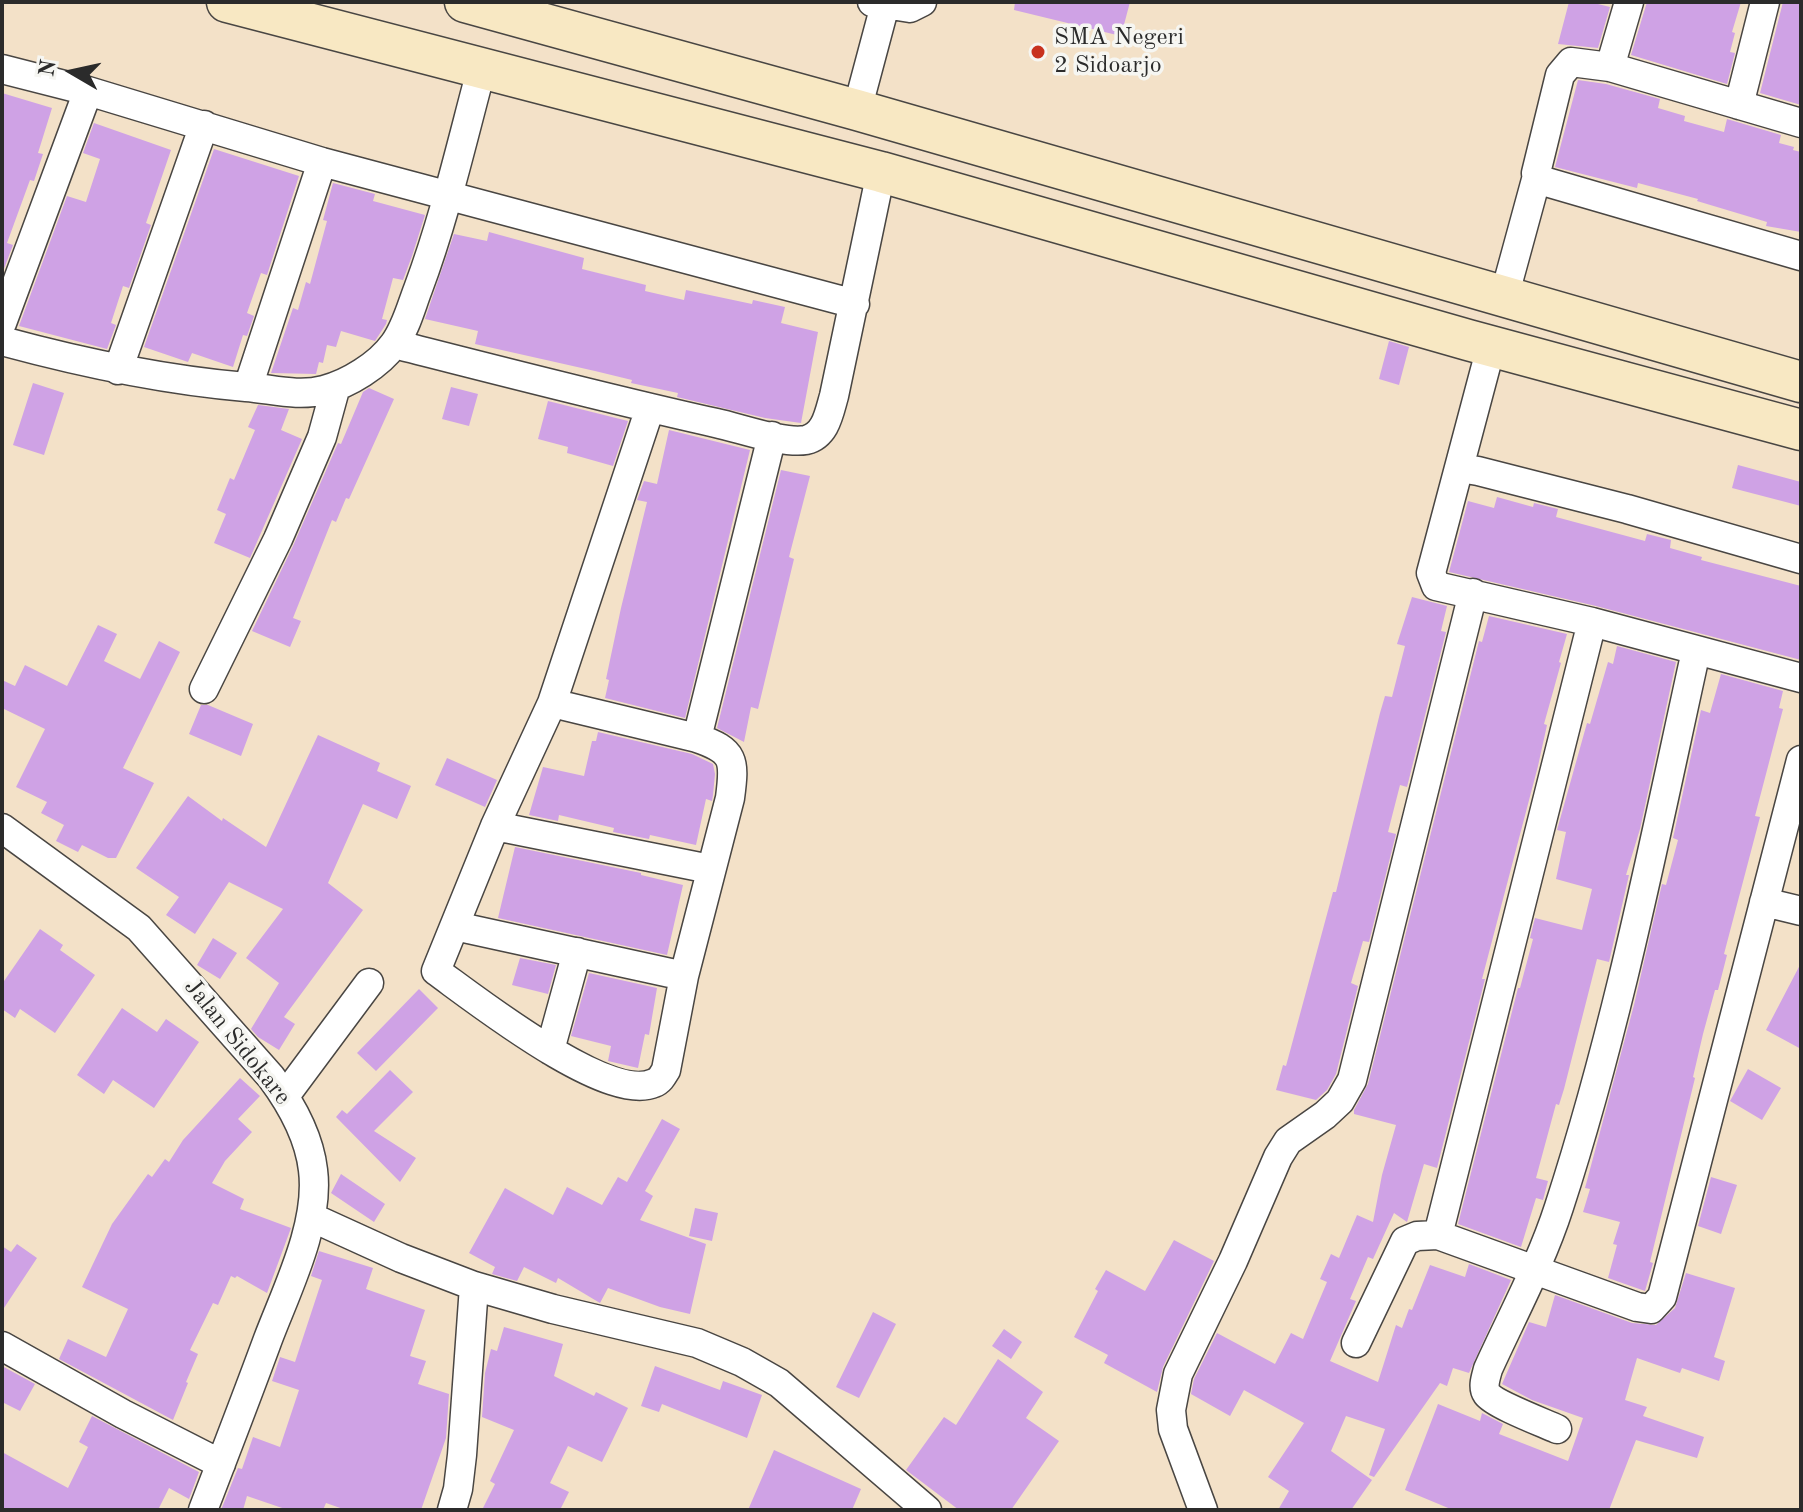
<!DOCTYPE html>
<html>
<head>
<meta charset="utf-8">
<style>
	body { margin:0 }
	#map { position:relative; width:1803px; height:1512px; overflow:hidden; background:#f3e1c8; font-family:"Old Standard TT",serif }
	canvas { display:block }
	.frame { position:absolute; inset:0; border:4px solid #2b2b2b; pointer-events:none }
	.north { position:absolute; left:32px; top:32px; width:80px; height:80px; -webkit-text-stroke:6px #f6f6f2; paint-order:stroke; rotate:279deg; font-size:22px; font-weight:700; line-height:32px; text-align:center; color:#2b2b2b }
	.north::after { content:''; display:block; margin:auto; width:28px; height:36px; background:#2b2b2b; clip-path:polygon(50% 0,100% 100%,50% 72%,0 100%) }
</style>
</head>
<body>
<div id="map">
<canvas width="1803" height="1512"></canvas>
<div class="frame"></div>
<div class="north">N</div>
</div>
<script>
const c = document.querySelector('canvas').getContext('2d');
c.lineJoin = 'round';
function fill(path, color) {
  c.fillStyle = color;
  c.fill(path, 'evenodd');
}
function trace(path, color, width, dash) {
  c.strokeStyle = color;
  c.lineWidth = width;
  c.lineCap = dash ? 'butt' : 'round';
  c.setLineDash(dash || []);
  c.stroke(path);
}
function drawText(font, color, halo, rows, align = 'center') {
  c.font = font + ' "Old Standard TT",serif';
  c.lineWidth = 7;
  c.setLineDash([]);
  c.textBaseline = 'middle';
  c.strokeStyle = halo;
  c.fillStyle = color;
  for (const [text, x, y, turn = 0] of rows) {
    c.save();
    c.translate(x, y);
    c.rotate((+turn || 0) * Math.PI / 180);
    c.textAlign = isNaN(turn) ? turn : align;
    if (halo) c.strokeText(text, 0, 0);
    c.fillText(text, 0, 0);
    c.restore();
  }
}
fill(new Path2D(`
	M1015 2H1130L1121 36 1014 10Z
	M1569 2H1590L1610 7 1598 48 1558 44Z
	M1647 2H1741L1732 32 1735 33 1730 52 1735 53 1727 84 1631 55Z
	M1783 2H1801V105L1760 93Z
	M1578 80 1606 84 1660 99 1658 108 1685 116 1684 121 1724 132 1727 119 1781 135 1779 143 1794 147 1793 150 1801 152V232L1766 226 1767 222 1697 201 1698 199 1638 183 1637 188 1555 167Z
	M2 93 52 108 38 153 43 154 34 181 30 180 7 243 13 245 2 274Z
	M94 123 171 150 146 223 151 225 129 288 123 286 111 323 116 325 107 349 19 326 67 196 86 202 100 159 83 153Z
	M214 149 299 176 267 275 261 273 247 313 254 316 247 336 243 335 233 367 192 353 188 362 144 347Z
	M333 183 375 194 373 201 425 215 412 256 403 280 393 278 382 319 387 320 386 324 375 341 341 331 336 347 327 345 323 363 319 362 316 374 271 373 293 308 298 310 306 282 310 284 327 221 323 220Z
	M489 232 584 258 582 269 646 285 645 291 684 300 686 290 752 304 753 300 785 307 781 323 818 332 801 423 765 418 677 397 678 393 631 383 632 380 595 371 475 344 478 331 425 319 454 234 487 241Z
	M1389 341 1409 347 1399 385 1379 379Z
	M33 383 64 393 44 455 13 445Z
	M451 387 478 394 469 426 442 419Z
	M369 388 394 399 349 499 346 498 336 522 332 520 293 618 301 621 290 647 252 631 293 546 338 443 341 444 363 392Z
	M548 401 628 421 613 466 567 453 568 447 538 439Z
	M258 405 289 409 281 430 302 439 250 558 214 543 226 514 217 510 230 478 234 480 255 430 248 427Z
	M669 430 750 450 685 718 605 698 609 680 606 679 621 608 647 502 637 500 644 481 657 484Z
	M1738 465 1801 482V506L1732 488Z
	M781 470 810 476 789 557 794 559 758 709 751 707 744 742 717 728Z
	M1497 497 1533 507 1534 503 1558 509 1556 517 1645 541 1647 534 1671 540 1670 548 1702 557 1701 560 1801 586V660L1596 606 1449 572 1468 501 1494 508Z
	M1412 597 1447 606 1441 631 1446 632 1407 787 1400 785 1388 832 1396 834 1369 942 1363 941 1351 983 1358 986 1336 1074 1327 1090 1316 1100 1276 1090 1283 1065 1286 1066 1333 892H1336L1380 713 1385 696 1392 697 1405 646 1397 644Z
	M1489 616 1567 634 1559 662 1561 663 1544 724 1547 725 1538 766 1482 979H1485L1437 1168 1424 1164 1407 1222 1394 1213 1373 1259 1368 1257 1350 1299 1356 1301 1330 1361 1378 1382 1396 1325 1402 1328 1409 1309 1412 1310 1430 1265 1465 1277 1469 1264 1511 1280 1469 1373 1453 1368 1447 1386 1440 1383 1374 1477 1369 1475 1385 1429 1346 1416 1331 1451 1372 1480 1351 1510H1278L1289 1491 1268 1477 1304 1423 1244 1390 1230 1416 1191 1394 1194 1379 1217 1333 1275 1364 1291 1333 1303 1339 1327 1282 1320 1279 1331 1254 1339 1258 1357 1215 1373 1222 1382 1175 1396 1125 1354 1114V1110L1368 1084 1479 641 1482 642Z
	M98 625 117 634 104 661 140 679 159 641 180 652 123 768 154 783 116 858H108L82 845 78 852 56 841 64 825 41 813 47 802 16 787 45 729 2 708V680L15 686 25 665 67 686Z
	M1617 646 1676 662 1640 829 1626 875H1629L1609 962 1597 959 1564 1089 1559 1105 1556 1104 1536 1178 1548 1181 1543 1200 1536 1198 1521 1247 1458 1224 1518 988H1520L1533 939 1530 938 1535 918 1582 930 1592 889 1556 879 1566 832 1557 830 1587 723 1590 724 1608 662 1613 664Z
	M1721 674 1783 691 1779 708 1783 709 1755 816 1760 817 1724 954 1727 955 1718 990H1715L1703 1034 1693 1077 1695 1078 1650 1262 1653 1263 1645 1291 1608 1278 1617 1245 1613 1244 1620 1222 1583 1212 1590 1189 1585 1188 1634 1005 1662 884 1666 885 1678 840 1673 838 1701 710 1710 713Z
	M201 705H208L253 724 241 756 189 734Z
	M598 732 692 754 713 764 715 774 713 795 712 801 706 799 696 845 650 835 649 839 613 832 614 828 559 815 558 821 529 815 543 767 584 776 592 741H596Z
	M318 735 380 763 377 771 411 786 397 819 363 804 328 883 363 910 284 1017 295 1024 279 1050 258 1037 251 1029 279 983 246 958 283 909 229 882 195 934 166 915 179 897 136 868 188 796 222 821 223 818 266 847Z
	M447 758 497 780 485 807 435 785Z
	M515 847 641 873V875L683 885 667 955 498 918Z
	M40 929 63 945 60 950 95 975 55 1033 20 1009 15 1018 2 1009V984Z
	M213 938 237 953 220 979 197 965Z
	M520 958 556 965 548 994 512 985Z
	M1801 963V1049L1766 1030Z
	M589 973 657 988 649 1035 645 1034 638 1068 608 1061 611 1046 571 1036Z
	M419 989 438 1008 376 1071 357 1053Z
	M122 1008 157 1032 166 1019 199 1042 154 1108 113 1080 104 1094 77 1075Z
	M1748 1069 1781 1088 1762 1120 1730 1101Z
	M390 1070 413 1092 374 1131 416 1158 400 1182 336 1117 342 1110 347 1114Z
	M240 1078 260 1096 238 1119 252 1132 225 1161 212 1183 244 1199 240 1209 291 1228 267 1293 237 1276 235 1278 231 1276 218 1305 213 1303 190 1350 198 1354 186 1382 188 1383 173 1420 59 1359 68 1339 106 1357 128 1309 82 1287 112 1224 148 1174 152 1177 165 1159 169 1162 183 1140Z
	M662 1119 680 1129 645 1191 653 1196 640 1220 706 1244 690 1314 660 1307 608 1288 600 1303 558 1278 556 1283 524 1267 517 1281 492 1274 495 1267 469 1253 505 1188 553 1215 567 1187 602 1205 618 1177 627 1182Z
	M341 1174 385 1204 374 1222 331 1193Z
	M1711 1177 1737 1185 1721 1234 1698 1226Z
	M695 1208 718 1213 712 1241 689 1236Z
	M1174 1240 1214 1261 1163 1367 1157 1392 1104 1363 1108 1355 1074 1337 1098 1291 1095 1289 1106 1270 1145 1291Z
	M17 1244 37 1258 2 1311V1246L11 1252Z
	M319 1251 373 1268 366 1289 425 1310 410 1356 426 1361 418 1384 449 1394 446 1438 421 1510H346L326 1503 323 1510H288L247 1496 243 1510H221L238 1468 242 1469 253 1437 280 1447 299 1390 272 1381 280 1357 295 1362 322 1280 311 1276Z
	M1686 1273 1735 1288 1714 1357 1725 1361 1719 1381 1682 1368 1680 1373 1637 1358 1625 1400 1647 1407 1643 1416 1704 1437 1697 1458 1636 1440 1609 1510H1453L1405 1490 1438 1404 1480 1421 1482 1413 1503 1424 1499 1434 1568 1461 1583 1418 1532 1400 1502 1384 1529 1322 1546 1327 1555 1295 1632 1323 1656 1325 1675 1308Z
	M873 1312 896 1324 859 1398 836 1387Z
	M504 1327 563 1344 554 1376 594 1396 596 1392 628 1408 602 1462 568 1446 550 1483 569 1492 560 1510H482L495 1484 490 1481 514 1430 482 1417 485 1373 491 1349 497 1351Z
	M1004 1329 1022 1342 1011 1359 992 1346Z
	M998 1359 1043 1392 1026 1418 1059 1441 1011 1510H959L906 1470 944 1417 956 1425Z
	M2 1366 35 1384 20 1411 2 1402Z
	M655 1366 720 1390 723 1381 762 1395 747 1438 662 1404 659 1412 641 1406Z
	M92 1416 199 1472 189 1499 169 1488 158 1510H2V1452L68 1488 88 1447 79 1442Z
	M774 1450 861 1489 852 1510H748Z`), '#cfa2e5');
const street = new Path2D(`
	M872 2 910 8 922 2
	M1610 67 1629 2
	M2 69 88 91 322 162 855 304
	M1739 105 1765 2
	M857 110 885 5
	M1801 123 1610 67 1571 62 1560 75 1536 173 1543 181 1801 256
	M1504 297 1537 176
	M2 323 88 91
	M2 341C83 363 163 380 246 387 272 389 298 397 324 390 348 384 379 365 394 344 406 328 411 307 418 289 445 217 462 141 482 67
	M394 344C501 371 608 399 716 423 740 428 783 444 806 440 826 435 829 413 834 396L881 172
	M1491 347 1431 573 1436 586 1592 622 1801 678
	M118 370 204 125
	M248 387 322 162
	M1458 472 1466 469 1478 471 1627 509 1801 559
	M204 689 278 539 322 437 336 386
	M552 703 697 738C735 751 735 760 730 798L684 976 666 1070C663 1075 660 1081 654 1083 608 1104 475 999 436 971L495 826 552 703 650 408
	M697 738 772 436
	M495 826 710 869
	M2 828 139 928 271 1077C291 1104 309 1135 313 1170 320 1224 287 1289 268 1339 247 1396 225 1453 203 1510
	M1764 902 1801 911
	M455 926 684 976
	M550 1050 577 952
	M285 1096 369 983
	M311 1217 401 1258 474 1286 553 1309 697 1343 742 1362 779 1383 927 1510
	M1438 1235 1592 622
	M1356 1343 1405 1241 1417 1236 1438 1235 1637 1307 1651 1309 1662 1297 1801 760
	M2 1346 123 1414 221 1464
	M1557 1429C1544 1423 1494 1404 1487 1394 1482 1387 1486 1377 1488 1369 1512 1316 1541 1263 1559 1207 1618 1026 1655 837 1696 651
	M452 1510 458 1489 462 1455 474 1286
	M1203 1510 1173 1429 1171 1410 1178 1374 1233 1261 1278 1157 1288 1141 1325 1115 1340 1101 1352 1080 1473 593`);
const secondary = new Path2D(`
	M227 2 881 172 1468 340 1801 430
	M465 2 857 110 1801 382`);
trace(street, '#494643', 31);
trace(secondary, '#494643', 43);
trace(street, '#fff', 28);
trace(secondary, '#f8e8c3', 40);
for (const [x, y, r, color] of [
	[1038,52,8,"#c8321e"]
]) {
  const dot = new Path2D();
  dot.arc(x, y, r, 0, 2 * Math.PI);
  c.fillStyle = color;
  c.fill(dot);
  trace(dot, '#f6f6f2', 3);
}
drawText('24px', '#2b2b2b', '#f6f6f2', [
	["SMA Negeri",1054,38],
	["2 Sidoarjo",1054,66]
], 'left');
drawText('24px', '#2b2b2b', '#f6f6f2', [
	["Jalan Sidokare",237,1042,51]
]);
</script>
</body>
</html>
